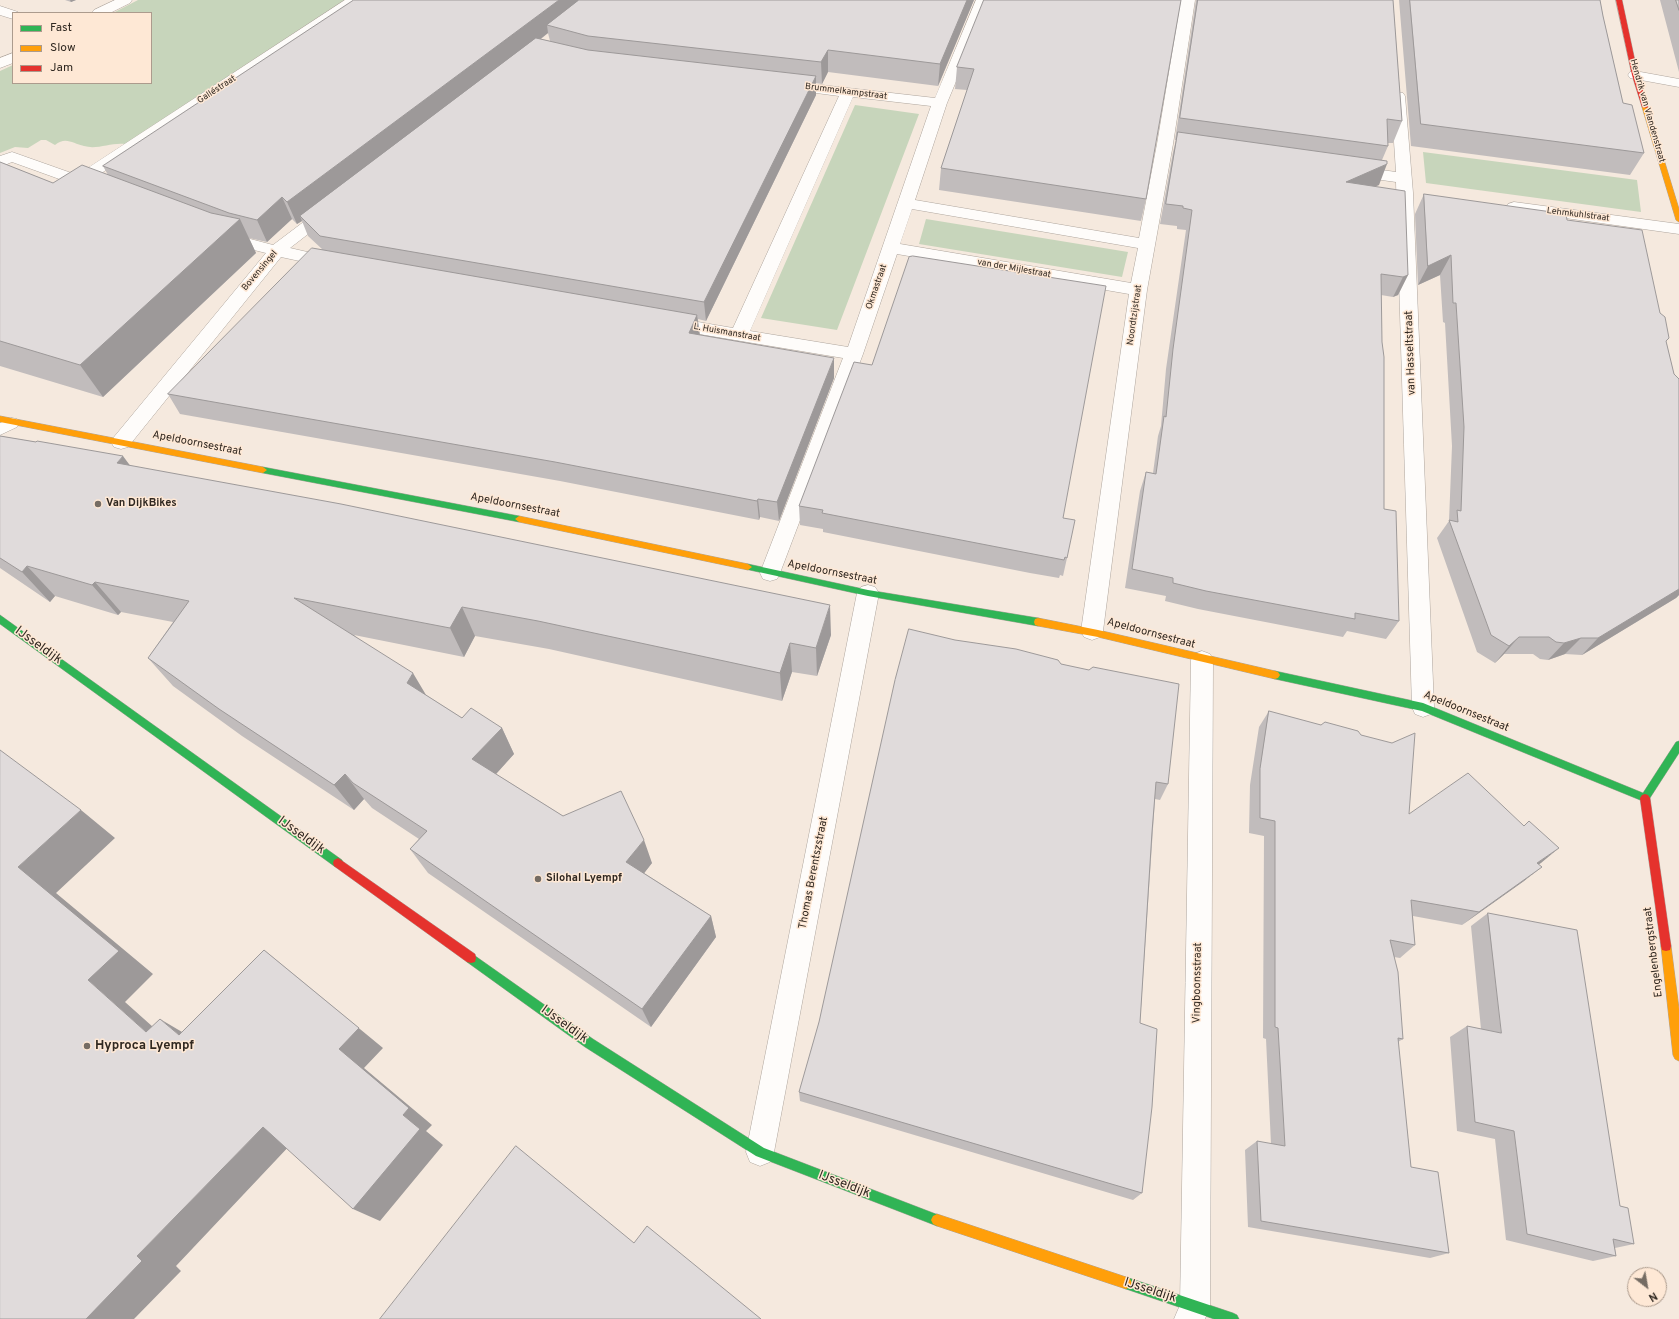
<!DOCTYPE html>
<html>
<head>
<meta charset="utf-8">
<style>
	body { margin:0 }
	#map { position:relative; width:1679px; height:1319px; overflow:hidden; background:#f5e9de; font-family:Overpass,sans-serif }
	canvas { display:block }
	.legend { position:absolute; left:12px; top:12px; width:140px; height:72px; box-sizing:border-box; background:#fee8d5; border:1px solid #ac9b8d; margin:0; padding:5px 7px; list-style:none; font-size:12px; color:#302821 }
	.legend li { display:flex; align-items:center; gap:8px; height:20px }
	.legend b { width:20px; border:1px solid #ac9b8d }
	.north { position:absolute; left:1627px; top:1267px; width:40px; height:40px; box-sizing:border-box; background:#fee8d5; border:1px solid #ac9b8d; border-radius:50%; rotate:149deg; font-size:11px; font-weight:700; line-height:16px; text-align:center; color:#302821 }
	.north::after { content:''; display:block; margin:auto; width:14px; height:18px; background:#756c63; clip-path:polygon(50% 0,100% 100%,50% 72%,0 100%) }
</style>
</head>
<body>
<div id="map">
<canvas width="1679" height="1319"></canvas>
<ul class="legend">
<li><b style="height:5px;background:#30b455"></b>Fast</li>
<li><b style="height:5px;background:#ff9f0a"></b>Slow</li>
<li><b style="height:5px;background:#e5322d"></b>Jam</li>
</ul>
<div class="north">N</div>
</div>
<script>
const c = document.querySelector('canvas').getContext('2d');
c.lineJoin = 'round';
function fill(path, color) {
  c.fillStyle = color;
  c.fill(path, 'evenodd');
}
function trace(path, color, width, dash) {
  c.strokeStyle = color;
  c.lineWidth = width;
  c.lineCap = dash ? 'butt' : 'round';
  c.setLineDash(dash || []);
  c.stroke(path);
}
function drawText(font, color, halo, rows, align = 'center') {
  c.font = font + ' Overpass,sans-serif';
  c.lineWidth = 3;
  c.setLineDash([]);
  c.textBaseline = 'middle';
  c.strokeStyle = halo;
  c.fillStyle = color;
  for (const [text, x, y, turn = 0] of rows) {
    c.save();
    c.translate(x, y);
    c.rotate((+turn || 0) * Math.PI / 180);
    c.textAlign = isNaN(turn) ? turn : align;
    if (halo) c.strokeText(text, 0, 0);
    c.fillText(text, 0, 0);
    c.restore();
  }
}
fill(new Path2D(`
	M138 0H345L125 144C112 142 97 150 84 146 73 144 66 136 55 145L46 140H41L28 148 15 147 0 153V71L13 65V83H151V13H113Z
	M855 105 919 114 837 330 761 318Z
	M1423 152 1637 180 1641 212 1426 183Z
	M926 219 1128 252 1122 277 919 244Z`), '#c7d5bb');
const lane = new Path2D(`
	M12 418 17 419 19 423 17 427 0 435V423Z`);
const street = new Path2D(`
	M115 0H132L130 3 110 13H92L94 10Z
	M345 0H361L91 180 99 183 101 186 99 189H87L12 162 0 167V156L12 152 77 175Z
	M976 0H990L947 103 915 200 1139 238 1157 144 1181 0H1195L1173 144 1147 290 1103 631 1100 637 1092 640 1084 637 1081 631 1129 294 897 254 863 354 780 573 777 579 770 581 763 579 760 573 843 358 669 329 663 327 660 323 663 319 669 317 733 328 839 96 786 89 781 88 779 85 781 82 786 81 935 98ZM853 97 931 106 848 347 750 331ZM912 209 1138 248 1131 283 900 244Z
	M0 6 18 12V13H13V19L0 15Z
	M13 53V63L0 68V58Z
	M1635 71 1679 79V87L1630 78 1628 75 1630 72Z
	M1398 92 1403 93 1405 96 1413 193 1434 707 1431 714 1423 717 1415 714 1412 707 1396 182 1353 176 1347 174 1345 171 1347 168 1353 166 1396 172 1391 96 1393 93Z
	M1514 202 1679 224V234L1508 210 1506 207 1508 204Z
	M328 206 334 208 336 211 334 214 290 248 338 259 340 263 338 267 332 268 281 257 128 447 121 449 114 447 111 442 114 437 266 253 218 241 216 237 218 233 224 232 273 245 322 208Z
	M868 585 875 587 879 593 774 1152 770 1162 760 1166 750 1162 746 1152 857 593 861 587Z
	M1202 651 1210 654 1213 660 1210 1306 1205 1319H1174L1180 1305 1191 660 1194 654Z`);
const fast = new Path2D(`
	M263 467 519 516 523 519 519 522 263 473 259 470Z
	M748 564 868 590 1038 618 1041 619 1042 622 1041 625 1038 626 868 596 745 569 744 567 745 565Z
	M0 615 342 860 343 863 342 866 338 868 334 866 0 624Z
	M1275 671 1423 703 1643 793 1676 742 1679 741V753L1648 801 1645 802 1422 711 1275 679 1272 678 1270 675 1272 672Z
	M471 953 593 1039 764 1148 941 1216 943 1220 941 1224 937 1226 756 1156 585 1047 467 962 466 958 467 954Z
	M1126 1277 1233 1313 1237 1315 1239 1319H1214L1126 1289 1122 1287 1120 1283 1122 1279Z`);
const slow = new Path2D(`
	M1645 105 1648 107 1679 209V222L1676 220 1642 107Z
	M0 416 263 467 267 470 263 473 0 422Z
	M519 516 748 564 752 567 748 570 519 522 515 519Z
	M1038 618 1098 630 1275 671 1278 672 1280 675 1278 678 1275 679 1098 637 1038 626 1035 625 1034 622 1035 619Z
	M1666 941 1670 942 1671 946 1679 1009V1061L1675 1059 1673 1055 1661 946 1662 942Z
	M937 1214 1126 1277 1130 1279 1132 1283 1130 1287 1126 1289 937 1226 933 1224 931 1220 933 1216Z`);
const jam = new Path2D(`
	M1616 0H1622L1638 75 1648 107 1647 108 1642 107 1632 75Z
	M1645 794 1648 795 1650 798 1671 946 1670 950 1666 951 1662 950 1661 946 1640 798 1642 795Z
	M338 858 475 954 476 958 475 962 471 963 467 962 334 866 333 863 334 860Z`);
trace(lane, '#aea59d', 1);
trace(street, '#aea59d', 1);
trace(fast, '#aea59d', 1);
trace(slow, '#aea59d', 1);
trace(jam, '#aea59d', 1);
fill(lane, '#fefcfa');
fill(street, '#fefcfa');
fill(fast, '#30b455');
fill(slow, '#ff9f0a');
fill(jam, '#e5322d');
fill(new Path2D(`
	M65 0H76L71 2Z
	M354 0H974L938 86 828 72 822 84 816 83V95L706 321 698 319 699 335 834 378 779 521 760 517 759 520 560 481 180 414 168 394 322 249 308 236 302 221 297 224 292 219 267 242 249 238 256 253 103 397 0 366V162L53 183 108 175 103 166ZM548 33 550 41 541 39Z
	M984 0 1146 199 1141 221 939 190 941 168 967 90 955 89 957 67Z
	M1196 0H1393L1402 121 1393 143H1388V146L1382 160 1379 185 1375 186 1408 275 1398 295 1393 297 1381 295 1384 509 1399 621 1386 639 1347 631 1343 637 1198 609 1165 601 1166 596 1125 588 1140 491 1146 472 1153 473 1158 436 1161 426 1166 369 1186 230 1177 229V226L1160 224 1173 152 1176 140H1175Z
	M1399 0H1600L1603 16 1623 103 1644 153 1630 175 1411 146Z
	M1660 0H1679V72Z
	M1424 194 1567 220 1666 341 1674 374 1679 380V595L1676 598 1582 655 1565 654 1548 660 1540 659 1533 654H1504L1495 663 1477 652 1437 538 1449 521 1452 446 1445 323 1443 322 1440 275 1418 285 1415 214Z
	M0 436 36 442 131 466 831 635 817 676 792 672 782 701 549 649 475 636 464 657 354 635 426 695 462 718 502 728 514 754 496 774 563 816 652 863 644 873 711 916 716 937 651 1027 428 873 410 849 419 839 372 808 364 799 354 810 242 736 173 686 148 658 173 622 121 612 118 615 55 596 50 602 0 568Z
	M799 506 1063 518 1067 558 1063 576 1060 575 1059 578 1030 573 823 532V529L800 525Z
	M1061 664 1168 784 1160 800 1155 799 1140 1023 1142 1193 1133 1200 800 1101 799 1092Z
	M1269 711 1409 814 1538 864 1524 881 1462 925 1413 916 1415 945 1400 958 1394 957 1403 1039 1398 1042 1411 1167 1449 1253 1430 1258 1248 1227 1245 1150 1257 1141 1271 1144 1266 1039 1263 1038 1264 836 1249 833 1250 785 1259 727Z
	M1488 913 1620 1206 1634 1244 1615 1248 1616 1256 1593 1261 1506 1240 1495 1139 1457 1131 1450 1037 1467 1026 1481 1029 1471 926Z`), '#c1bcbc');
fill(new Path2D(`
	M70 0H76L71 2Z
	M559 0H592L547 25 548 33 303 220 300 216 302 221 297 224 287 202Z
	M967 0H974L938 86 940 64Z
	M828 50V72L822 84 821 62Z
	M816 76V95L706 321 704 302Z
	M1387 164 1379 185 1338 202 1346 182Z
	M282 197 292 219 267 242 257 220Z
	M240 219 256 253 103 397 80 365Z
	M1451 255 1440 275 1418 285 1428 266Z
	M1408 275 1398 295 1393 297 1403 277Z
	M697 315 700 335 691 353 689 333Z
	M834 358V378L779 521 777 502Z
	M123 456 146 487 117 463Z
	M758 499 760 517 759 520 757 501Z
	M27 566 55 596 50 602 22 572Z
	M95 582 121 612 118 615 92 585Z
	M1679 589V595L1676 598 1582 655 1598 638Z
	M830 605 831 635 817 676 816 648Z
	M462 607 475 636 464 657 450 628Z
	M1519 637 1504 654 1495 663 1509 646Z
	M1581 638 1565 654 1548 660 1564 643Z
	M790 643 792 672 782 701 780 673Z
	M413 673 429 700 407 683Z
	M502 728 514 754 487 784 472 759Z
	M345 774 364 799 354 810 334 785Z
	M81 810 115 838 56 893 153 974 125 1002 181 1052 146 1032 88 980 18 867Z
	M644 840 652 863 635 885 626 862Z
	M1559 848 1541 863 1520 877 1537 863Z
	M1542 867 1524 881 1462 925 1479 912Z
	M711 916 716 937 651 1027 642 1009Z
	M264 950 383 1048 364 1068 432 1125 426 1131 443 1145 380 1221 353 1209 403 1115 339 1049Z
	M160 1019 194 1039 179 1035Z
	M263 1127 293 1142 176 1266 181 1271 134 1319H86L137 1256Z`), '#9d9999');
const building = new Path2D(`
	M354 0H559L287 202 282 197 257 220 229 213 103 166Z
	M579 0H967L940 64 828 50 821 62 588 36 547 25Z
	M984 0H1181L1146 199 941 168 974 69 957 67Z
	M1198 0H1393L1402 121 1387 119 1388 146 1180 118Z
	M1410 0H1600L1603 16 1623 103 1632 105 1644 153 1421 124Z
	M1676 0H1679V10Z
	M536 38 588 50 816 76 704 302 320 236 300 216Z
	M1178 132 1387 161V164L1346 182 1405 191 1408 275 1403 277 1381 274 1382 342 1384 357V509L1396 511 1399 621 1355 613V619L1206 591 1173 583V578L1132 569 1146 472 1156 474 1164 416 1166 417 1173 349 1192 210 1183 208V206L1166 204Z
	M0 162 53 183 82 165 211 213 240 219 80 365 0 341Z
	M1424 194 1566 214 1567 220 1642 230 1660 313 1665 317 1669 338 1666 341 1674 374 1679 379V589L1598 638H1581L1564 643 1556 642 1549 637H1519L1509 646 1491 635 1449 520 1458 522 1457 510 1461 511 1464 427 1456 303H1453L1451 255 1428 266Z
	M312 248 697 315 689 333 834 358 777 502 758 499 757 501 555 462 168 394Z
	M913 256 1106 286 1063 518 1075 520 1067 558 1065 557 1064 560 822 513 823 510 799 506 854 362 872 365 909 257Z
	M0 436 36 442 37 441 123 456 117 463 341 504 830 605 816 648 790 643 780 673 538 621 462 607 450 628 294 598 413 673 407 683 462 718 471 708 502 728 472 759 563 816 621 791 644 840 626 862 711 916 642 1009 410 849 427 831 353 783 345 774 334 785 219 709 148 658 189 601 95 582 92 585 27 566 22 572 0 558Z
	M909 629 955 640 1016 649 1058 660 1061 664 1089 670 1093 667 1179 684 1168 784 1156 782 1152 832 1140 1023 1157 1029 1152 1107 1142 1193 799 1092 819 1022 895 680Z
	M1269 711 1321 725 1325 722 1358 731 1361 735 1392 743 1415 733 1409 814 1468 773 1524 826 1529 821 1559 848 1537 863 1542 867 1479 912 1411 900 1415 945 1390 940 1398 972 1403 1039 1398 1038 1411 1167 1438 1172 1449 1253 1261 1221 1257 1141 1285 1146 1278 1028 1275 1027V821L1260 818V769Z
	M0 750 81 810 18 867 119 951 88 980 146 1032 160 1019 179 1035 264 950 359 1028 339 1049 409 1108 403 1115 420 1129 353 1209 263 1127 137 1256 142 1261 86 1319H0Z
	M1488 913 1577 930 1620 1206 1628 1208 1634 1244 1613 1239 1616 1256 1527 1234 1514 1131 1475 1122 1467 1026 1501 1033Z
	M516 1146 634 1243 647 1226 761 1319H380Z`);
fill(building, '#e0dbdb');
trace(building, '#9d9999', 1);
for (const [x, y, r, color] of [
	[98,504,4,"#756c63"],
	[538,879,4,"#756c63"],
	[87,1046,4,"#756c63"]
]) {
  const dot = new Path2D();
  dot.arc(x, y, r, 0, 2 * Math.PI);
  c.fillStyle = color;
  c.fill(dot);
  trace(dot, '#fee8d5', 1.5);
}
drawText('9px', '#302821', '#fee8d5', [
	["Galléstraat",217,90,-33],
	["Brummelkampstraat",846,92,7],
	["Hendrik van Viandenstraat",1647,111,74],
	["Lehmkuhlstraat",1578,215,7],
	["van der Mijlestraat",1014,269,10],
	["Bovensingel",260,271,-50],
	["Okmastraat",877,287,-71],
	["Noordtzijstraat",1135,315,-82],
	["L. Huismanstraat",727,333,10]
]);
drawText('11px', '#302821', '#fee8d5', [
	["van Hasseltstraat",1411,353,-92],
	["Apeldoornsestraat",197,444,11],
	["Apeldoornsestraat",515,506,11],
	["Apeldoornsestraat",832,573,11],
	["Apeldoornsestraat",1151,634,15],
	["Apeldoornsestraat",1466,712,22],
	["Thomas Berentszstraat",814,873,-79],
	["Engelenbergstraat",1654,952,-97],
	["Vingboonsstraat",1198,983,-89]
]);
drawText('bold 11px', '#302821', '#fee8d5', [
	["Van DijkBikes",106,504],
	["Silohal Lyempf",546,879]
], 'left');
drawText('13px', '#302821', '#fee8d5', [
	["IJsseldijk",38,646,36],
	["IJsseldijk",301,836,36],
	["IJsseldijk",564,1025,36],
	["IJsseldijk",844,1185,21],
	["IJsseldijk",1150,1291,18]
]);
drawText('bold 13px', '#302821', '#fee8d5', [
	["Hyproca Lyempf",95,1046]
], 'left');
</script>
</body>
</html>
